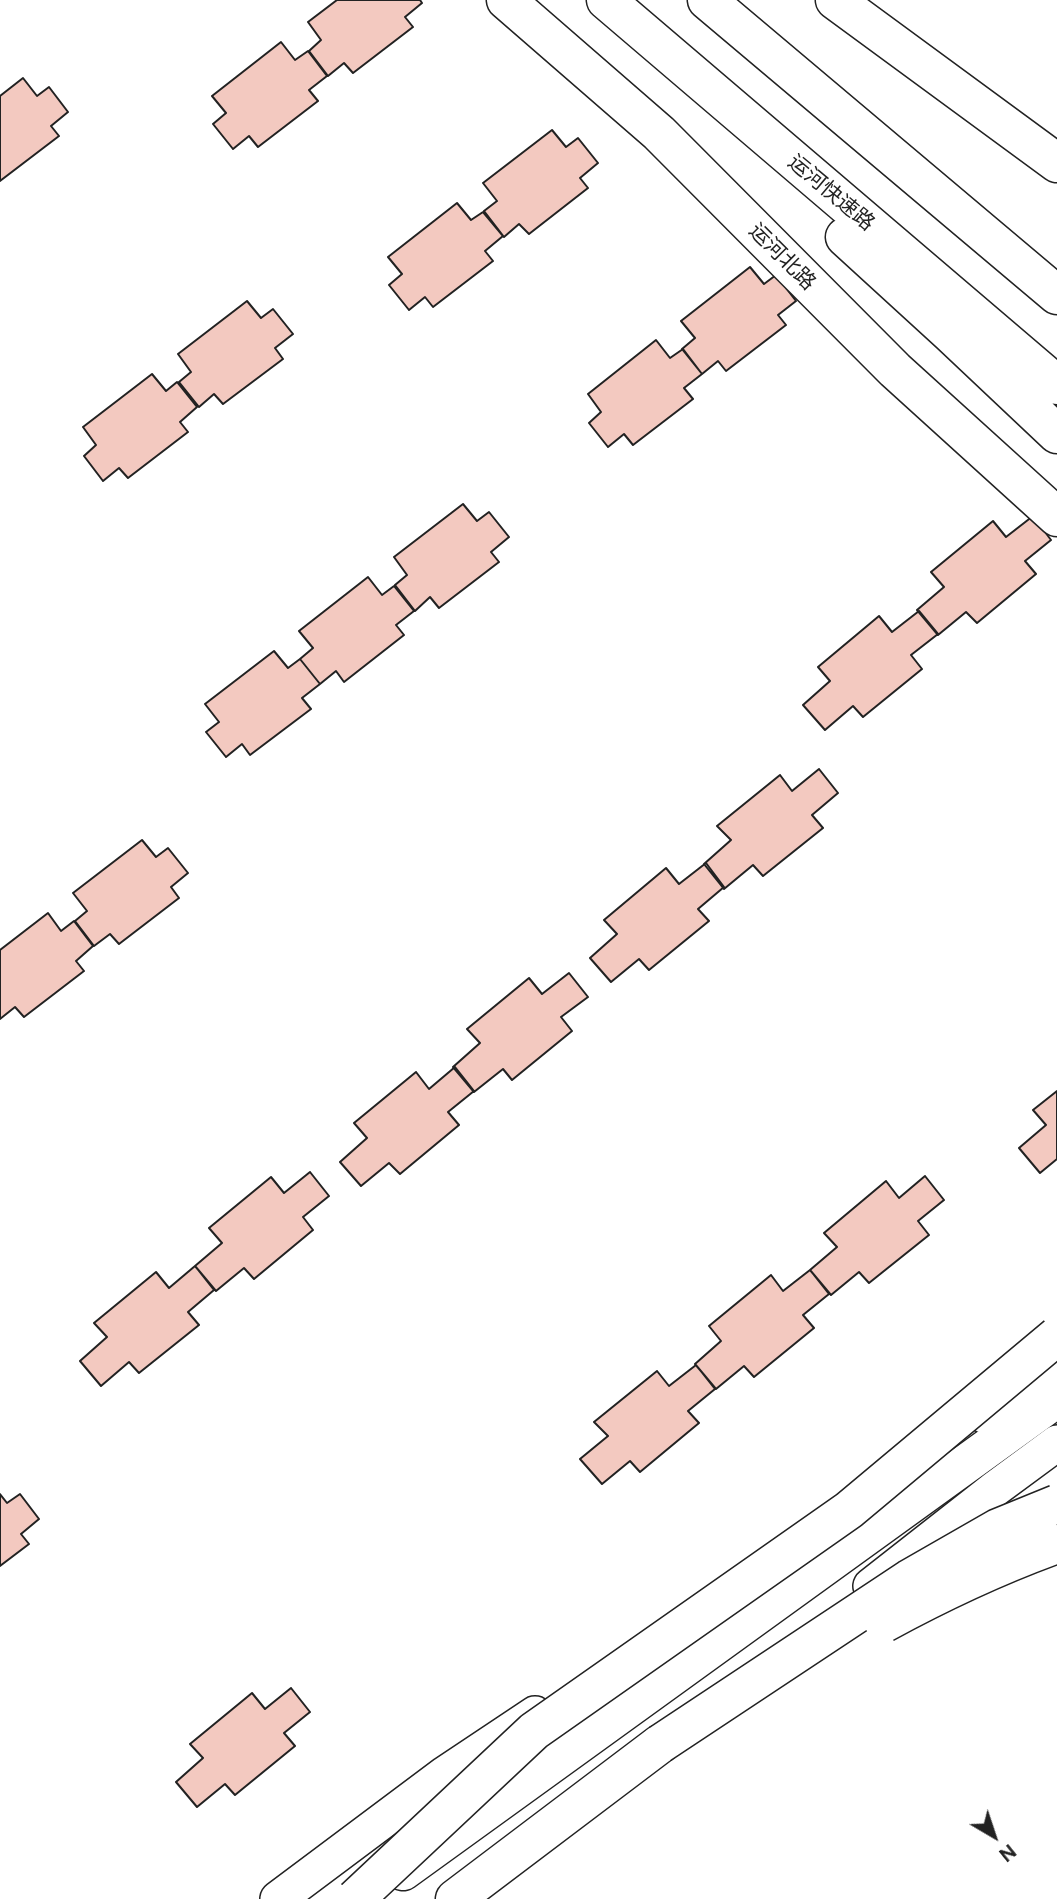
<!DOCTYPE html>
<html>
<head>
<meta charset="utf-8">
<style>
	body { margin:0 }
	#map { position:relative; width:1057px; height:1899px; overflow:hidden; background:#fff; font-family:Figtree,sans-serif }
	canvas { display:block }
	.north { position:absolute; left:959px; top:1801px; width:70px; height:70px; -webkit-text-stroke:5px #fff; paint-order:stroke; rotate:141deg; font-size:19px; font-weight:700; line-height:28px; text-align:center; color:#222 }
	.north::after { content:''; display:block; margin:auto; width:24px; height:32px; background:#222; clip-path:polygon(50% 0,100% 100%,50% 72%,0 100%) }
</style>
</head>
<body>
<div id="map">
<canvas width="1057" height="1899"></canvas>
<div class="north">N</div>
</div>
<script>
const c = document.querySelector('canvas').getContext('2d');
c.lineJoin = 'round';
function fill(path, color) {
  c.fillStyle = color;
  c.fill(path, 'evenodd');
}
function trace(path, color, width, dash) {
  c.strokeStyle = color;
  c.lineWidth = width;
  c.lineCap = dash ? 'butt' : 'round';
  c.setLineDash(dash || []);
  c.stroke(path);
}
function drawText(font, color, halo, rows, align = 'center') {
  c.font = font + ' Figtree,"Noto Sans SC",sans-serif';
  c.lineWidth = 5;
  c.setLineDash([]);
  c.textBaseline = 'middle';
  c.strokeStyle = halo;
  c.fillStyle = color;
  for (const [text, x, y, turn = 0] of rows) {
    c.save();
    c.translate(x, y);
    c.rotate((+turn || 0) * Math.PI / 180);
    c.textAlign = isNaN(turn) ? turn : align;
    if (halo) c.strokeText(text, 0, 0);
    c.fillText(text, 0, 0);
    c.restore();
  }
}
const building = new Path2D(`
	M337 0H420L422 3 405 17 413 27 353 73 344 63 328 76 309 51 321 40 308 22Z
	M281 42 295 60 308 51 327 76 309 90 318 101 258 147 249 136 233 149 213 124 226 113 212 96Z
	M23 78 37 96 49 87 68 112 51 126 59 136 0 181V96Z
	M552 130 566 147 578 138 598 163 580 178 588 188 529 234 519 224 504 237 484 211 497 201 483 183Z
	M457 203 471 220 483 212 503 236 485 251 493 261 433 307 425 297 409 310 389 285 402 274 388 257Z
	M750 267 764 284 776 275 796 301 778 315 786 325 726 371 718 361 702 374 682 349 695 338 681 321Z
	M247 301 261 318 273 309 293 334 275 348 283 359 223 404 214 394 199 407 179 382 191 372 178 354Z
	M656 340 670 358 683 349 702 374 684 388 693 399 633 445 624 434 608 447 589 423 601 412 588 394Z
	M152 374 166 391 177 382 197 407 180 422 188 432 128 478 119 468 103 481 84 456 96 445 83 427Z
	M463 504 477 521 489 512 509 537 491 552 499 562 439 608 430 597 415 611 395 585 407 575 394 557Z
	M1033 516 1051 540 1025 561 1036 574 977 623 966 612 938 635 917 610 944 587 931 572 993 521 1006 537Z
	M368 577 382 595 394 586 414 611 396 625 404 635 344 682 336 671 320 684 300 659 313 648 299 631Z
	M919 611 938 634 911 655 922 669 863 717 853 706 825 730 803 705 830 681 818 667 879 616 892 632Z
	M274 651 288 668 300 659 320 684 302 698 311 709 250 755 242 744 226 757 206 732 219 722 205 704Z
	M819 769 838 793 812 815 823 828 763 876 753 865 724 889 704 864 731 840 717 826 780 775 792 791Z
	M142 840 156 857 168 848 188 873 171 887 179 898 119 944 110 934 94 946 75 921 87 911 73 893Z
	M706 863 724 887 698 909 709 921 649 970 639 959 611 982 590 958 617 934 604 920 666 868 679 884Z
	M48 913 61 931 74 921 93 946 76 961 84 971 24 1017 15 1007 0 1019V950Z
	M569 973 588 997 561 1017 572 1031 512 1080 503 1069 474 1092 453 1067 480 1043 467 1029 529 978 542 994Z
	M455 1067 474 1091 448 1112 459 1125 400 1174 389 1163 361 1186 340 1162 367 1138 354 1123 416 1072 429 1089Z
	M1057 1091V1159L1040 1173 1019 1148 1046 1125 1033 1110Z
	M310 1172 329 1196 303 1217 313 1230 254 1279 244 1268 216 1291 195 1266 222 1243 209 1228 271 1177 284 1193Z
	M925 1176 944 1200 918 1221 929 1235 869 1283 859 1272 831 1295 810 1270 837 1247 824 1233 886 1181 899 1198Z
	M195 1266 214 1290 188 1312 199 1325 139 1373 129 1362 101 1386 80 1361 107 1337 94 1323 156 1272 169 1288Z
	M810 1270 829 1294 803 1315 814 1328 754 1377 744 1366 716 1389 695 1364 721 1341 709 1326 771 1275 783 1291Z
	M696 1365 715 1389 688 1411 699 1423 640 1472 630 1461 602 1484 580 1459 608 1436 594 1422 657 1371 669 1386Z
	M0 1494 7 1503 20 1494 39 1519 21 1534 29 1544 0 1566Z
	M291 1688 310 1712 284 1733 295 1746 235 1795 225 1784 197 1807 176 1782 203 1758 190 1744 252 1693 265 1709Z`);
fill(building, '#f3c9c0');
trace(building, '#222', 2);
const tertiary = new Path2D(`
	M984 1415 1057 1367
	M871 1586 996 1488 1057 1443
	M278 1899 445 1774 535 1714`);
const primary = new Path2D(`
	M506 0 659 133 895 370 1057 517
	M835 0 1057 163`);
const trunk = new Path2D(`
	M606 0 1057 385
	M707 0 1057 295
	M845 237 950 333 1057 434
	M403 1871 1057 1398
	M455 1899 660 1744`);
trace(tertiary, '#222', 38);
trace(primary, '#222', 41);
trace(trunk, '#222', 41);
trace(tertiary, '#fff', 35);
trace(primary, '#fff', 38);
trace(trunk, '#fff', 38);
const trunkBridge = new Path2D(`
	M884 1623C941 1592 996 1566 1057 1544
	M660 1744 909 1579 998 1528 1057 1504
	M355 1899 534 1731 849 1510 1057 1336`);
trace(trunkBridge, '#222', 41, []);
trace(trunkBridge, '#fff', 38);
drawText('21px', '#222', '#fff', [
	["运河快速路",831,193,40],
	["运河北路",782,257,45]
]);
</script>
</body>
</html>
